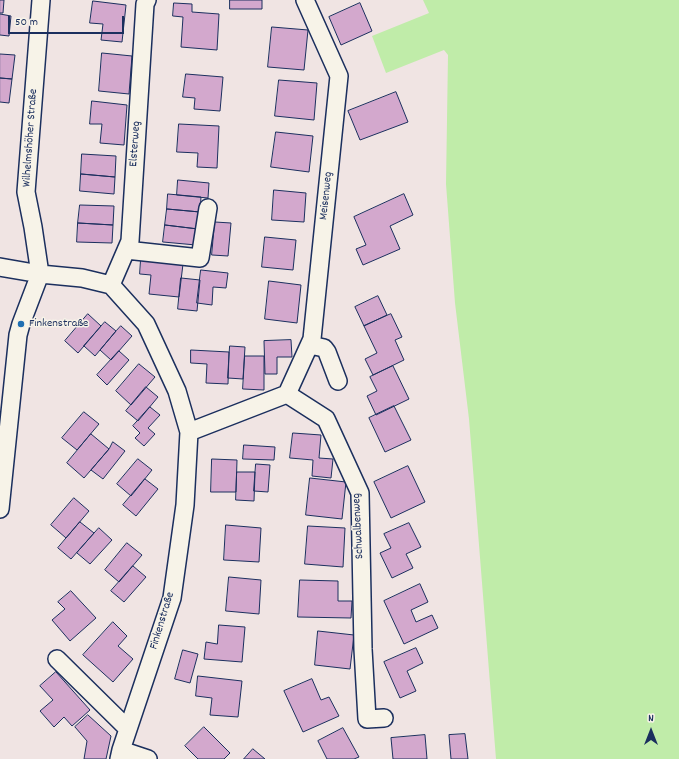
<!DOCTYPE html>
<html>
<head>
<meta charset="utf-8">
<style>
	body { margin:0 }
	#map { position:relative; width:679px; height:759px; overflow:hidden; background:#f0e4e3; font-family:Dekko,sans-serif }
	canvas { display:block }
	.north { position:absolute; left:631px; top:711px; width:40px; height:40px; -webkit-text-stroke:3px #f7f3e8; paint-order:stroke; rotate:0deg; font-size:11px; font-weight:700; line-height:16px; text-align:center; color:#1b2f5e }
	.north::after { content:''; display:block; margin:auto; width:14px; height:18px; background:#1b2f5e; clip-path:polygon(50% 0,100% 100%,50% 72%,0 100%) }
	.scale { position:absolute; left:8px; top:16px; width:116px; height:18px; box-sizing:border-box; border:2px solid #1b2f5e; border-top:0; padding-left:5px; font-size:12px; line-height:14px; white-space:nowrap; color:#1b2f5e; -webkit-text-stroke:3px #f7f3e8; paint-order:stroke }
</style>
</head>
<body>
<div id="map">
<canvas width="679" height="759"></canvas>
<div class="north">N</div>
<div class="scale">50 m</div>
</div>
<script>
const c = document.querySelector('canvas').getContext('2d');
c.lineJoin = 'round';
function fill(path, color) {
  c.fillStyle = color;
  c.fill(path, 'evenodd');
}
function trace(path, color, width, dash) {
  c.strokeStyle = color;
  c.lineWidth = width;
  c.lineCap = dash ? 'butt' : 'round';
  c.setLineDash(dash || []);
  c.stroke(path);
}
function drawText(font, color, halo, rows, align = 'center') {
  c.font = font + ' Dekko,sans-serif';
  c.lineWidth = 3;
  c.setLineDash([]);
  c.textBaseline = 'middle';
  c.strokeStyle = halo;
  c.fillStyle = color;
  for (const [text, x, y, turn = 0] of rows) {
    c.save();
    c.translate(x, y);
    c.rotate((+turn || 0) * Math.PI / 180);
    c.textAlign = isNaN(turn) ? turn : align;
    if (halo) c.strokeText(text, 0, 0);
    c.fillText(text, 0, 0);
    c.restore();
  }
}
fill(new Path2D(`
	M423 0H679V759H496L469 419 455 303 446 184 448 55 444 50 386 73 372 36 429 13Z`), '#c0eca9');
const building = new Path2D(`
	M0 0H4L3 13H0Z
	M230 0H262V9H230Z
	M93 1 126 5 122 42 101 40 103 24 90 23Z
	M174 3 192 4V12L219 14 217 50 181 47 183 17 173 16Z
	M360 3 372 31 341 45 329 17Z
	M0 14 11 16 9 36 0 35Z
	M272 27 308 30 304 70 268 67Z
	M102 53 132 56 129 94 99 91Z
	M0 54 15 55 12 79 0 78Z
	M186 74 223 77 220 111 194 109 195 98 183 97Z
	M0 78 12 79 9 103 0 102Z
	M279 80 317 83 314 120 275 116Z
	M396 92 408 122 360 140 348 111Z
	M92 101 127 105 124 145 100 143 102 124H90Z
	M179 124 219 126 217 168 197 167 198 153 177 152Z
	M276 132 313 136 309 172 271 167Z
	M82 154 116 156 115 177 81 174Z
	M81 174 115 177 114 194 80 191Z
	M178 180 209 183 208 198 177 195Z
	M274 190 306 193 304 222 272 220Z
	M168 194 201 197 200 212 167 209Z
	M404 194 413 215 390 226 400 249 363 265 356 249 366 245 354 217Z
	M80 205 114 206 113 225 78 223Z
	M167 209 200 212 198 229 165 225Z
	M215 222 231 223 228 256 212 255Z
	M78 223 113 225 112 243 77 242Z
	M165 225 198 229 196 245 163 242Z
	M265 237 296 240 293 270 262 267Z
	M141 259 183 264 179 297 149 294 151 275 140 274Z
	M201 270 228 273 226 288 213 287 212 305 197 303Z
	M181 278 200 280 197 311 178 309Z
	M269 281 301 285 297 323 265 319Z
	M378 296 387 315 364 326 355 307Z
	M88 314 101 326 78 353 65 341Z
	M391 314 402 337 395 340 404 360 373 375 365 359 377 353 364 326Z
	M105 322 116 331 95 356 84 346Z
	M121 326 132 336 111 360 100 350 116 331Z
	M291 340 292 357H277V374H265L264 341Z
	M230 346 245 347 243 379 228 378Z
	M191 350 229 352 228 384 206 383 207 364 191 363Z
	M119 351 129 360 107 385 97 375Z
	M245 356H264V390L243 389Z
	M139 364 155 377 131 405 116 391Z
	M393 366 409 399 376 415 367 396 377 391 370 377Z
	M146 387 158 397 138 421 126 411Z
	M394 406 411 440 385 452 369 418Z
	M150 407 160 415 148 428 155 434 144 446 135 438 140 433 133 426Z
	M84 412 99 424 77 450 62 438Z
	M293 433 321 435 319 458 333 459 331 478 312 476 313 460 290 458Z
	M91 434 109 449 84 478 67 463Z
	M113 442 125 451 103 479 91 470 109 449Z
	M244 445 275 447 274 460 243 459Z
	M138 459 152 470 131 496 117 484Z
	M212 459 237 460 236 492H211Z
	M256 464 270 465 268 492 254 491Z
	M408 466 425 502 391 518 374 482Z
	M237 472H255L254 501 236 500Z
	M310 478 346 482 342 519 306 515Z
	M145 479 158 489 136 516 123 505Z
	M74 498 89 511 66 538 51 525Z
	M80 522 94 533 71 559 58 548Z
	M409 523 421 547 406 554 413 568 392 578 380 553 391 548 384 534Z
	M226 525 261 528 259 562 224 560Z
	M308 526 345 528 343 567 305 564Z
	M99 528 112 540 90 564 77 553Z
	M127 543 142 555 119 582 105 570Z
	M133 566 146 577 124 602 111 591Z
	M229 577 261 580 259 614 226 611Z
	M300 580 338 581V601H352L351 618 298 617Z
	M420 584 428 602 411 610 416 622 432 615 438 628 404 644 384 601Z
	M71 591 96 618 70 641 52 620 65 609 58 602Z
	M113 622 127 636 118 646 133 659 113 682 83 655Z
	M219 625 245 627 242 662 204 659 206 642 217 644Z
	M318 631 354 635 350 669 315 665Z
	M416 648 423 663 407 671 416 691 400 698 384 662Z
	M183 650 198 654 190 683 175 679Z
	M56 672 90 710 72 726 64 717 54 727 40 711 53 700 40 686Z
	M198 676 242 681 238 717 210 715 212 698 196 696Z
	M312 679 321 700 329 697 339 716 303 732 284 691Z
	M88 715 111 736 106 759H84L87 741 75 727Z
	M204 727 230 753 224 759H198L185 746Z
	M343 728 359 757 354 759H327L318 741Z
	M465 734 468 759H451L449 735Z
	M425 735 427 759H393L391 738Z
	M253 749 265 759H244Z`);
fill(building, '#d3a8cd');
trace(building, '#1b2f5e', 1);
const minor = new Path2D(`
	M126 250 200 258 208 208
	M0 267 40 274 82 278 111 285 146 324 177 391 189 432 185 505 172 598 121 750 119 759
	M111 285 130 241 145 4 147 0
	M310 345 324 348 327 352 338 381
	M287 394 312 339 339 76 305 0
	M189 432 287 394 326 419 360 493 363 649 367 719 384 718
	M0 509 18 335 21 324 40 274 33 227 26 192 41 0
	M57 659 128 729
	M121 750 148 759`);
trace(minor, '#1b2f5e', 20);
trace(minor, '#f7f3e8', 17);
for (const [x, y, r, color] of [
	[21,324,4,"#1f6fb2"]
]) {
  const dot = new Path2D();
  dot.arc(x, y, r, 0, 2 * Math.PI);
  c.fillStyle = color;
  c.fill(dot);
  trace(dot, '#f7f3e8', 1.5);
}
drawText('12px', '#1b2f5e', '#f7f3e8', [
	["Wilhelmshöher Straße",31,138,-86],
	["Elsterweg",136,144,-86],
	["Meisenweg",327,196,-84],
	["Schwalbenweg",359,526,-93],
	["Finkenstraße",163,621,-73]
]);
drawText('12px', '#1b2f5e', '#f7f3e8', [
	["Finkenstraße",29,324]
], 'left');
</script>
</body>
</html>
